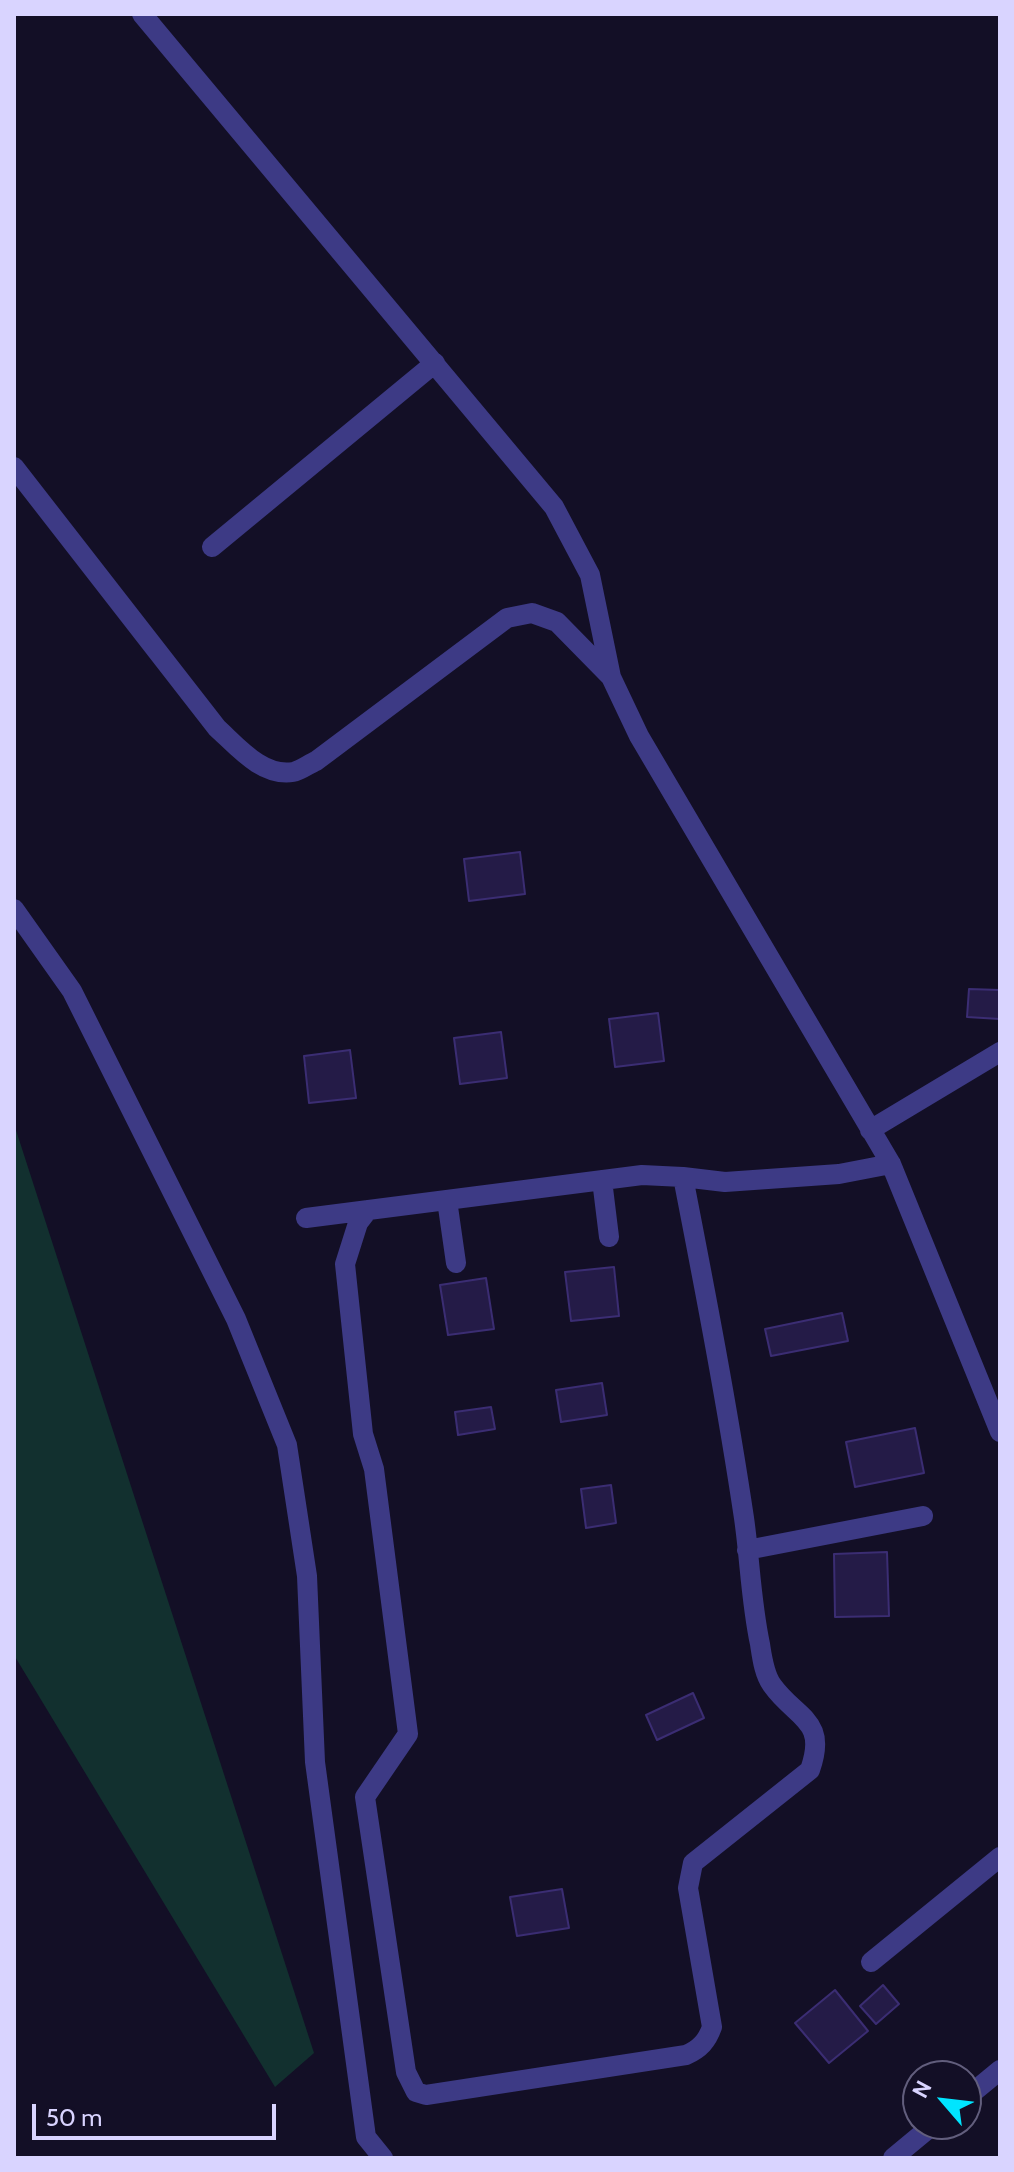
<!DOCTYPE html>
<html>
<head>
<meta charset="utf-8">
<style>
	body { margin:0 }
	#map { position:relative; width:1014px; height:2172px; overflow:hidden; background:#130f26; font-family:Cabin,sans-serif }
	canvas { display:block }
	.frame { position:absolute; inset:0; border:16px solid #d9d4ff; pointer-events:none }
	.north { position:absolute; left:902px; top:2060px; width:80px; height:80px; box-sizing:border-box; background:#130f26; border:2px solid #625e7d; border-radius:50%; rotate:298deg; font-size:22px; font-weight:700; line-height:32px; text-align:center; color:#d9d4ff }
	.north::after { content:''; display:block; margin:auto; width:28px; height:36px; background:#00e5ff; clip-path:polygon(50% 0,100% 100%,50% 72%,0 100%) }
	.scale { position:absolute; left:32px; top:2104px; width:244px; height:36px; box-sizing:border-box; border:4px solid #d9d4ff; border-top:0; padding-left:10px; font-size:24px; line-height:28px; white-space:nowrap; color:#d9d4ff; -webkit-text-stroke:6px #130f26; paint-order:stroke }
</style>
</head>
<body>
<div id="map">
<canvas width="1014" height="2172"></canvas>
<div class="frame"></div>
<div class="north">N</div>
<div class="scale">50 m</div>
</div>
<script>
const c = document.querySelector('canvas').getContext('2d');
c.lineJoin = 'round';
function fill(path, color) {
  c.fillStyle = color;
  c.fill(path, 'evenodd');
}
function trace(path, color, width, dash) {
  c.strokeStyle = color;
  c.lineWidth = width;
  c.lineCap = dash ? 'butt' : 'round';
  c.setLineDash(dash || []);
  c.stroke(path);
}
fill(new Path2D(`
	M14 1124 314 2053 275 2087 14 1655Z`), '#12302f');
const building = new Path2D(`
	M520 852 525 894 469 901 464 859Z
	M969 989 1000 990V1019L967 1017Z
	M658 1013 664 1061 615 1067 609 1019Z
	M501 1032 507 1078 460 1084 454 1038Z
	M350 1050 356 1098 309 1103 304 1056Z
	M614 1267 619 1316 571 1321 565 1272Z
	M486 1278 494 1329 448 1335 440 1285Z
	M842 1313 848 1341 771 1356 765 1329Z
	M602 1383 607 1415 561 1422 556 1390Z
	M491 1407 495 1429 458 1435 455 1412Z
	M915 1428 924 1473 855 1487 846 1442Z
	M611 1485 616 1523 586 1528 581 1489Z
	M887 1552 889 1616 835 1617 834 1554Z
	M693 1693 704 1718 657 1740 646 1715Z
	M562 1889 569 1928 517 1936 510 1897Z
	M883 1985 899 2004 876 2024 860 2006Z
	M835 1990 868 2031 829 2063 795 2023Z`);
fill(building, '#241b47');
trace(building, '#3b2d73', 2);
trace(new Path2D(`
	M142 14 554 507 590 575 611 677 639 736 891 1164 1000 1432
	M14 467 217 728C237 746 262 777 293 772 300 771 309 764 316 761L507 618 532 613 557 622 611 677
	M212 547 435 363
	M14 909 72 991 236 1319 287 1445 307 1576 315 1762 366 2137 383 2158
	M870 1130 1000 1052
	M602 1180 609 1237
	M447 1200 456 1263
	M368 1210 358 1223 345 1264 363 1434 374 1469 408 1734 365 1797 406 2072 416 2092 426 2095 686 2055C700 2049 707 2041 712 2027L688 1888 693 1863 810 1770C828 1719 796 1719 772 1685 764 1674 762 1657 760 1644 751 1602 750 1560 744 1518 727 1404 705 1290 683 1177
	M306 1218 642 1175 683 1177 725 1182 839 1174 891 1164
	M747 1550 923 1516
	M871 1962 1000 1857
	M966 2098 1000 2070
	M893 2158 934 2124`), '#3d3a85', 20);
</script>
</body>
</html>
